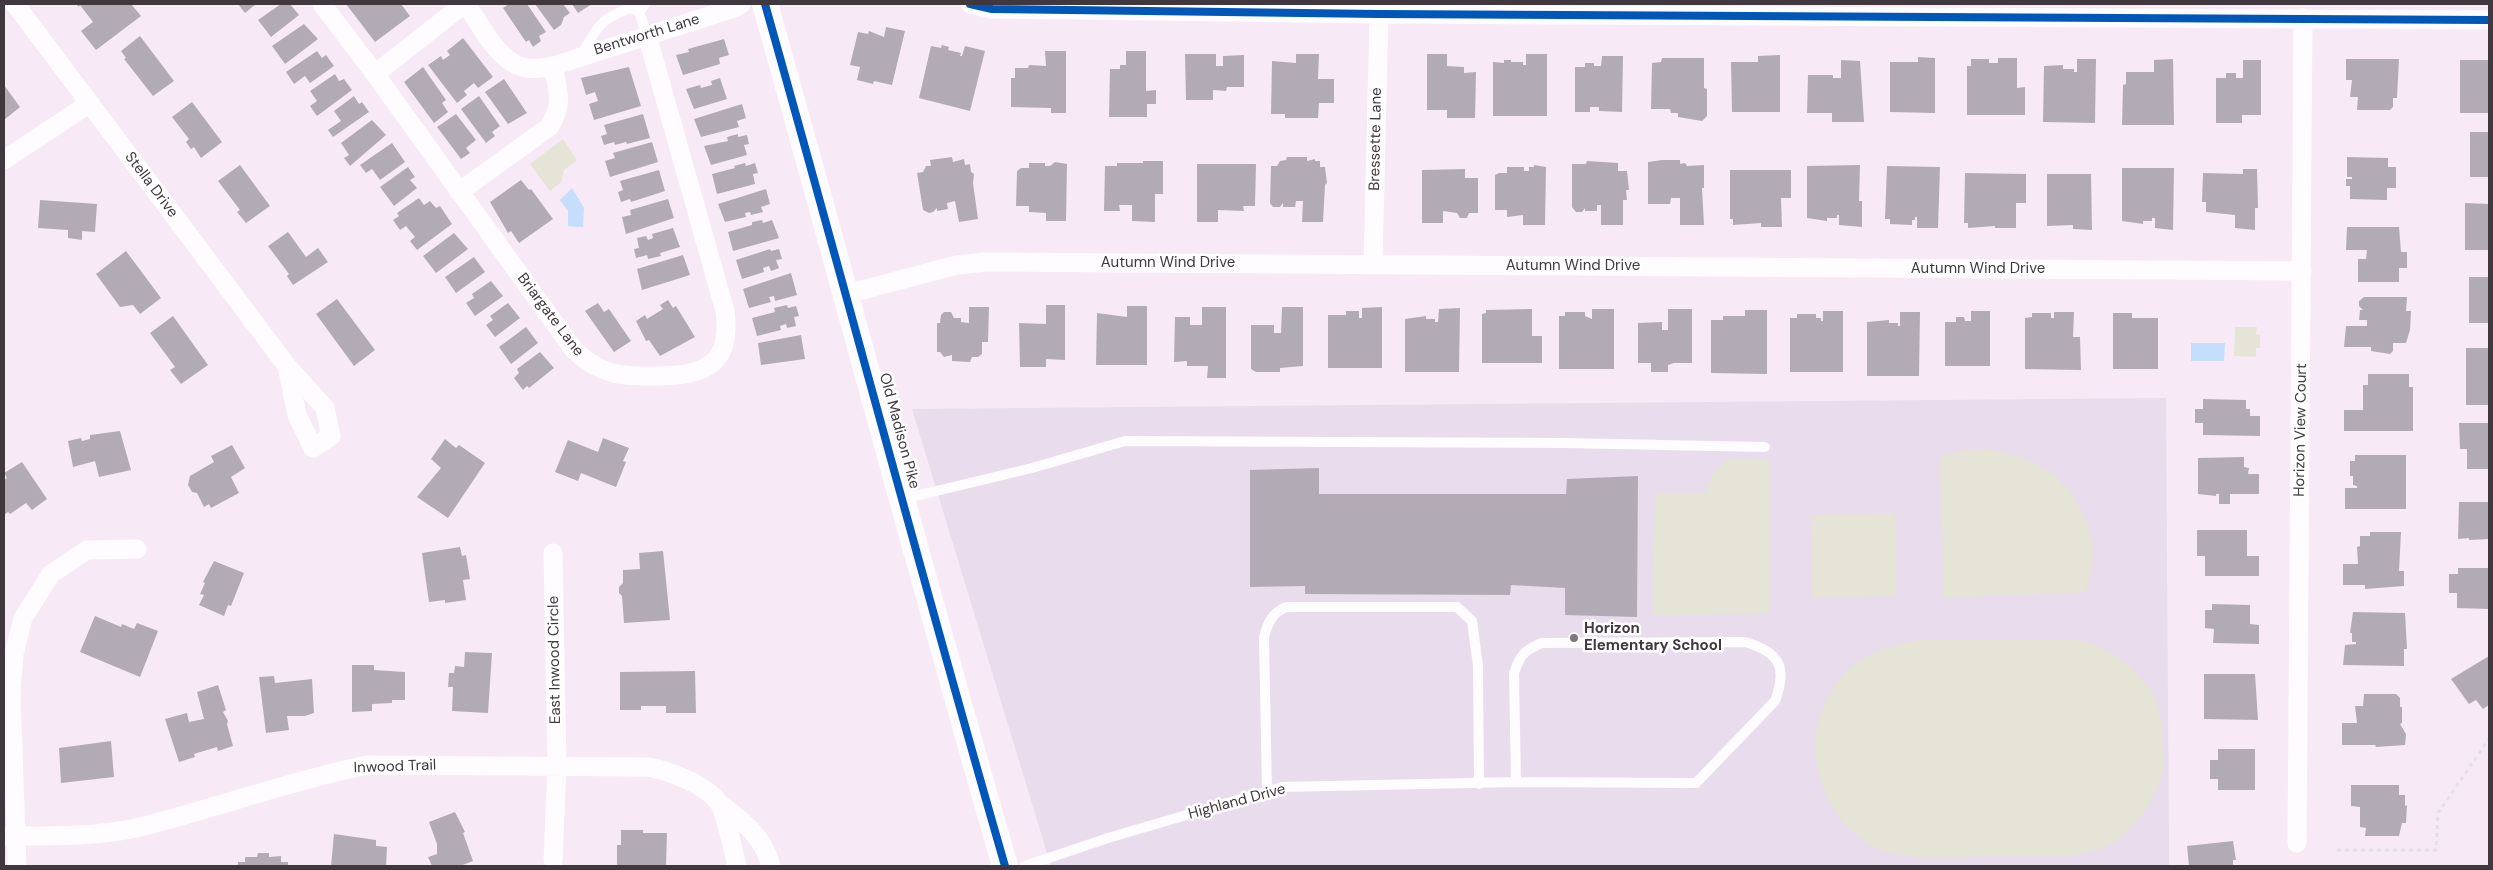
<!DOCTYPE html>
<html>
<head>
<meta charset="utf-8">
<style>
	body { margin:0 }
	#map { position:relative; width:2493px; height:870px; overflow:hidden; background:#f7eaf6; font-family:"DM Sans",sans-serif }
	canvas { display:block }
	.frame { position:absolute; inset:0; border:5px solid #41373f; pointer-events:none }
</style>
</head>
<body>
<div id="map">
<canvas width="2493" height="870"></canvas>
<div class="frame"></div>
</div>
<script>
const c = document.querySelector('canvas').getContext('2d');
c.lineJoin = 'round';
function fill(path, color) {
  c.fillStyle = color;
  c.fill(path, 'evenodd');
}
function trace(path, color, width, dash) {
  c.strokeStyle = color;
  c.lineWidth = width;
  c.lineCap = dash ? 'butt' : 'round';
  c.setLineDash(dash || []);
  c.stroke(path);
}
function drawText(font, color, halo, rows, align = 'center') {
  c.font = font + ' "DM Sans",sans-serif';
  c.lineWidth = 5;
  c.setLineDash([]);
  c.textBaseline = 'middle';
  c.strokeStyle = halo;
  c.fillStyle = color;
  for (const [text, x, y, turn = 0] of rows) {
    c.save();
    c.translate(x, y);
    c.rotate((+turn || 0) * Math.PI / 180);
    c.textAlign = isNaN(turn) ? turn : align;
    if (halo) c.strokeText(text, 0, 0);
    c.fillText(text, 0, 0);
    c.restore();
  }
}
fill(new Path2D(`
	M2166 398 2169 866H1051L912 409Z`), '#e8dced');
fill(new Path2D(`
	M563 139 577 160 564 170 561 182 550 191 530 164Z
	M2235 327H2257L2256 334 2260 335V348H2256V357L2234 356Z
	M1975 449C2033 450 2082 483 2092 543 2094 560 2090 576 2086 592L1944 598 1940 457 1954 452Z
	M1728 459H1769V614L1653 615 1655 493H1706L1711 476Z
	M1895 513 1896 596 1812 598 1811 515Z
	M1919 640C1956 640 1993 640 2029 640 2045 640 2062 638 2077 640 2105 644 2131 664 2147 685 2160 701 2162 725 2163 744 2164 757 2163 775 2158 787 2150 806 2125 839 2105 847 2075 860 2038 855 2006 855 1972 856 1935 860 1901 855 1839 846 1802 773 1820 716 1837 667 1870 647 1919 640Z`), '#e6e4d6');
fill(new Path2D(`
	M572 188 584 208 583 227 568 226V211L560 200Z
	M2191 343H2225L2224 361H2191Z`), '#c5defc');
fill(new Path2D(`
	M76 4H131L141 16 96 50 81 31 93 22 80 5 79 7Z
	M238 4H256L245 13Z
	M281 4H290L299 15 271 37 258 20Z
	M346 4H401L410 16 375 42Z
	M509 4H527L546 32 539 36 541 41 533 47 529 40 526 42 503 8Z
	M535 4H563L570 13 564 17 561 25 554 30Z
	M572 4H592L578 13Z
	M304 24 318 39 285 64 272 46Z
	M886 27 905 31 892 85 874 81 873 84 857 80 860 67 850 65 858 32 868 34 869 31 884 37Z
	M140 36 174 81 153 96 124 59 126 58 121 51Z
	M463 38 493 77 478 88 474 83 464 91 467 95 457 103 428 65 441 56 443 60 450 55 447 51Z
	M724 39 729 55 719 58 720 64 683 75 676 55 689 52 688 49Z
	M942 45 949 47 948 50 961 53 960 56H962L965 46 985 51 970 111 919 98 931 46 941 48Z
	M317 51 322 58 326 55 334 66 310 83 305 76 294 84 286 72Z
	M1045 51H1066V113H1051V108L1011 107V78H1015V68H1028L1029 65 1046 66Z
	M1126 51H1146V91L1156 90V104H1147V117H1109L1110 69H1120V65H1126Z
	M1185 54H1216V66H1223V56L1244 55V87H1227L1226 91 1213 90V100H1186Z
	M1296 54H1319L1318 79H1334V103H1319L1318 118H1285V114H1271L1272 61 1296 63Z
	M1427 54H1447V66L1464 67V73L1476 72 1475 118H1447V110H1427Z
	M1526 54H1547V116H1493V62L1504 63V60H1511V62H1523V65H1526Z
	M1780 55V112H1732L1731 62H1758V56Z
	M1602 56H1623L1622 112 1599 111V107H1590V112H1575V67H1585V63H1594V66H1601Z
	M1918 57 1935 58V113L1890 112V62H1918Z
	M1662 58H1704V88L1707 89V116L1702 121 1678 117V113H1671L1670 109H1651L1652 63 1661 62Z
	M1998 58H2017V88L2025 87V115H1967V66H1971V59H1989V63H1998Z
	M2077 59H2096L2095 123 2043 122 2044 66 2063 65V69H2074V72H2077Z
	M2173 59 2174 125H2122L2123 85 2126 84V72H2154V60Z
	M2346 59H2399L2397 98H2393V107L2390 110H2357L2358 97H2350L2352 80H2346Z
	M1841 60 1860 61 1864 122H1832V113H1807L1808 75H1833V78H1841Z
	M2243 60H2261V115H2242V123H2216V78H2226V73H2236V78H2243Z
	M2460 60H2489V113H2460Z
	M423 67 446 100 442 103 448 112 434 123 404 82Z
	M629 67 641 106 594 120 589 104 598 101 595 92 586 95 581 78Z
	M335 74 339 81 344 79 352 90 317 116 310 106 317 101 310 91Z
	M720 78 727 99 694 109 686 89 700 85 701 88 712 85 711 81Z
	M504 79 527 113 508 124 485 92Z
	M4 85 20 107 4 120Z
	M354 96 359 104 362 102 369 112 333 137 328 130 341 121 334 111Z
	M479 96 500 126 492 132 495 136 486 143 461 109Z
	M192 102 222 142 201 158 194 147 191 149 186 142 189 139 172 117Z
	M742 104 746 118 737 121 739 127 701 137 694 119Z
	M456 114 476 140 466 148 470 153 461 159 437 127Z
	M643 114 650 138 627 144 626 142 615 145 614 142 604 145 601 136 607 134 604 125Z
	M372 120 386 135 350 166 344 158 349 155 341 143Z
	M2470 132H2489V177H2470Z
	M738 134V137L747 135 749 144 744 145 747 155 711 165 704 146 728 141 727 137Z
	M652 142 658 162 610 177 605 161 615 158 613 153Z
	M392 143 405 162 380 180 372 169 366 173 360 165Z
	M952 157 953 162 964 159 965 165 970 164 971 172 974 174 973 183 978 219 959 222 955 201 947 203 948 209 937 211V208L933 212 929 213 923 210 917 173 923 172 926 166H931L930 160Z
	M1287 157H1307V161L1315 159V161H1320V167H1325L1327 183 1325 185 1323 222H1302L1303 201H1296L1295 207H1283V203L1280 207H1273L1270 203 1271 166H1277L1280 161 1286 160Z
	M2347 157 2388 158V167H2396V188H2387V200L2350 199V186H2346V179H2352V177H2347Z
	M1662 160H1680V164L1685 163 1687 166 1704 165V188H1702L1704 225H1680V198H1671L1670 204H1648V162Z
	M1143 161H1163V194H1155V222L1132 221V205H1119L1120 211H1104L1105 166H1117V163H1143Z
	M1587 161 1618 163V171H1627L1629 190H1626L1627 200H1623V225H1601V205H1597V211H1585V208L1582 212H1576L1572 207V164H1586Z
	M1055 162 1067 164 1066 221H1046V213L1029 212V206H1016L1017 171 1021 168H1029V163H1045V166H1050Z
	M745 163 746 166 755 163 758 173 753 174 755 184 717 194 712 174 735 168 734 166Z
	M1197 164H1256L1255 206H1243L1244 211 1218 210V222H1197Z
	M240 165 270 206 246 223 237 212 240 210 218 181Z
	M1534 165 1546 167 1545 225H1523V215L1507 217V210H1495V175L1499 173H1507V167H1524V171H1529V167H1534Z
	M1860 165 1859 201H1862V227L1839 225V215H1837V218H1827V221L1807 218V166Z
	M1887 166 1940 167 1938 228H1917V217H1915V220H1912V225L1890 224V219H1885Z
	M408 167 415 177 410 180 417 188 394 206 380 187Z
	M2122 168H2174L2173 230 2155 228V218H2152V221H2143V224L2122 221Z
	M1465 169V178H1478V213H1469L1467 218H1460L1457 213 1443 211V223H1422V170Z
	M2243 169H2257L2258 208H2255V230L2235 228V215L2206 212V202H2202L2203 173 2243 174Z
	M659 170 665 191 631 202 630 199 621 202 618 192 623 190 620 181Z
	M1730 170H1791V198H1781L1782 227H1761V223L1733 225V219H1730Z
	M1965 173 2026 174V203H2016V228H1995V226L1968 228V223H1964Z
	M2047 174H2091L2092 230 2073 229V225L2047 226Z
	M521 180 529 190 531 189 553 219 519 243 511 231 508 233 490 202Z
	M766 189 770 204 761 207 763 212 751 215 750 212 745 213 746 217 725 222 718 204Z
	M419 198 424 205 430 201 436 208 440 206 452 224 417 250 410 241 415 237 406 226 400 230 393 220 399 216 397 213Z
	M668 199 674 218 626 234 622 217 631 215 630 210Z
	M40 200 97 204 95 232 82 231V240L68 238V230L38 228Z
	M2465 203 2489 204V250H2465Z
	M762 220 763 223 772 220 779 238 733 251 728 232 752 225V222Z
	M2347 227H2399L2401 252H2407V268H2399V282H2358V259H2366L2367 250H2346Z
	M673 228 680 247 660 253 661 256 648 259 647 255 636 258 634 249 639 248 637 238 646 236 648 240 653 238 652 234Z
	M288 232 306 257 318 248 328 262 293 285 287 276 289 274 268 246Z
	M454 233 468 249 436 273 423 256Z
	M770 249 771 251 779 249 782 259 776 260 779 268 771 271 769 266 763 268 764 272 742 279 736 260Z
	M126 251 161 298 140 314 133 305 120 307 96 274Z
	M683 255 690 275 642 290 637 269Z
	M474 257 485 272 456 293 445 277Z
	M791 273 797 295 775 301 774 296 769 297 771 302 749 308 743 289Z
	M2469 277H2489V323H2469Z
	M491 281 503 296 475 316 466 303 474 298 472 294Z
	M2364 297H2407L2406 311H2411L2410 330 2406 343H2393V351L2390 354 2371 351V347H2344L2346 326H2367V320H2359L2360 310H2363L2359 306V301Z
	M337 299 375 350 354 366 316 314Z
	M668 300 673 308 676 306 695 337 660 356 649 340 646 341 636 321 645 315 647 319 663 309 660 305Z
	M508 303 520 318 495 337 486 325 493 320 490 316Z
	M598 303 604 312 609 309 631 341 614 352 585 311Z
	M787 305 788 308 796 306 799 316 794 317 796 326 787 328 786 324 780 326 781 330 757 336 752 318 775 312 774 308Z
	M1046 305H1065V360L1046 359V367H1020L1019 323 1046 324Z
	M1127 306H1147V365H1096L1097 313 1127 317Z
	M969 307H989L988 342H982V354L978 357H972L970 362 952 361V355L944 357 940 352H937V323H940L941 315 944 312H951L954 318H961V322L969 323Z
	M1202 307H1226V378H1207L1208 366H1187V361L1174 362 1175 317H1190V325H1202Z
	M1282 307H1303V366L1280 368V372H1256L1251 369V325H1274V333H1281Z
	M1382 307V368H1328V315H1346V311H1359V318H1362V308Z
	M1460 308 1459 372H1405V319L1426 316V319H1435V322H1438L1439 309Z
	M1532 309V336H1542V363H1482V314L1486 313V310Z
	M1592 309H1614V369H1559V316H1565V312H1585V316L1592 319Z
	M1668 309H1692V363H1674L1668 365V372H1651V363H1638V323L1662 322V330H1668Z
	M1745 310H1767V374L1711 373V320H1723V316H1745Z
	M1823 311H1843V372H1790V318H1797V314H1816V318H1821V321H1823Z
	M1971 311H1990V366H1945V322H1956V317H1964L1965 321H1971Z
	M1900 312H1920L1919 376H1867V322L1889 320V323H1898V326H1900Z
	M2054 312H2074L2073 337H2080L2081 370 2025 369V318L2032 317V313H2051V318H2054Z
	M2113 313H2132V318H2158V369H2113Z
	M173 316 208 365 181 384 170 370 175 367 150 333Z
	M526 327 538 343 511 364 499 347Z
	M801 335 805 359 761 365 758 343Z
	M2466 348H2489V405H2466Z
	M540 352 554 368 529 388 527 386 523 390 514 378 519 373 517 369Z
	M2368 374H2409V387H2413V431H2344V410H2363V385H2368Z
	M2203 399 2246 400V409H2250V416H2260V436L2203 435V423H2195V409H2203Z
	M2459 423H2489V469H2467V449H2460Z
	M120 431 131 470 99 477 95 461 73 467 68 441 81 438 82 441 90 439V435Z
	M603 438 629 448 623 461 626 462 616 487 581 473 578 481 555 472 568 440 598 452Z
	M445 439 456 448 459 445 485 463 448 518 417 497 441 468 431 459Z
	M232 445 245 468 231 477 239 493 211 508 209 504 204 507 197 493 192 492 188 485 190 476 214 462 211 456Z
	M2355 455H2406V509H2345V488H2357V486L2353 485V476H2350V461H2355Z
	M2244 457V467L2249 468 2248 474H2259V494H2230V504H2219V494H2216V496L2198 494V458Z
	M22 462 47 499 32 510 26 503 10 514 8 512 4 515V480L7 478 4 473Z
	M1319 468V494H1566L1567 479 1638 476 1637 617 1565 615V588L1511 585 1510 595 1305 594V586L1250 587V470Z
	M2459 502H2489V539L2469 540V538L2458 539Z
	M2197 530H2247V556H2259V576H2205V556H2197Z
	M2370 532H2401L2399 571H2404V586L2365 589V585H2343V564H2358L2357 547 2360 546V536H2370Z
	M460 547 462 556 466 555 470 579 463 580 466 600 445 603V600L429 602 422 553Z
	M663 551 670 620 624 623 622 596 619 593V587L623 583V570L640 569 639 553Z
	M214 561 244 573 231 606 228 605 224 616 199 605 204 595 200 594 205 583 203 582Z
	M2458 568H2489V609L2457 608V593H2449V574H2458Z
	M2212 604 2250 605V624L2259 625V644L2213 643 2214 629 2205 628V610H2212Z
	M2353 612 2405 613 2407 649H2404V666L2343 665 2345 645 2356 644V642H2352V633H2350Z
	M95 616 121 627 122 624 134 629 137 623 158 631 140 677 80 652Z
	M465 652 492 653 488 713 452 711 453 687H448L449 673H454L455 666 464 667Z
	M2489 656V705L2483 709 2476 700 2469 704 2451 679Z
	M352 665H374V670L405 672V700H392V703L372 704V711L352 712Z
	M695 671 696 713H666V706H641V710H620V672Z
	M2204 674H2255L2258 720 2204 719Z
	M274 676 275 683 312 679 314 713 305 716H287L289 730 266 733 259 677Z
	M218 685 226 710 223 712 228 721 227 724 233 746 218 751 217 747 194 754 195 757 179 762 165 719 187 713 189 722 204 719 197 692Z
	M2364 694H2396L2400 698V707H2402V723L2400 724 2406 734 2405 745 2376 747 2375 745H2342V723H2357L2355 706H2363Z
	M111 741 114 777 61 783 59 748Z
	M2218 749H2255V790H2218V779H2210V760H2218Z
	M2351 785H2399V795H2405V806L2407 805 2406 823H2402L2399 836H2365L2366 828 2360 827V807L2351 806Z
	M455 812 465 832 463 833 473 861 460 866H432L428 857 437 854V844L429 822Z
	M621 830H643V833H667L666 866H617V845H621Z
	M334 834 376 840V846L387 847 386 866H331Z
	M2233 841 2236 860H2233V866H2189L2187 846Z
	M258 853H269V857L281 856V862H288V866H238V862H245V857H257Z`), '#b2abb6');
trace(new Path2D(`
	M2337 850H2436L2438 813 2489 739`), '#e4e1e4', 3, [4, 4]);
trace(new Path2D(`
	M581 56C599 24 600 18 637 6L647 35
	M903 499 1032 468 1125 441 1563 443 1765 447
	M1745 642C1779 652 1788 666 1775 701L1696 783 1516 782 1514 673C1520 655 1524 651 1541 643Z
	M1267 792 1264 637C1268 622 1272 613 1286 607H1457L1472 621 1478 666 1479 784
	M1025 866 1108 838 1282 787 1516 782`), '#fefcfe', 10);
trace(new Path2D(`
	M15 4 287 366
	M322 4 375 74 574 350C601 376 624 377 659 376 706 376 732 363 725 311L647 35
	M466 4C480 24 497 60 522 67 532 70 543 68 553 66L734 8 741 4
	M970 4 992 9 1379 14 2489 20
	M637 6 640 4
	M375 74 464 4
	M4 160 90 103
	M459 192 549 127C564 104 558 92 553 66
	M1373 265 1379 14
	M847 294 957 265 986 262 2302 271
	M287 366 325 408 331 436 313 448 297 415Z
	M553 553 557 766 553 860
	M719 803C743 821 763 836 771 866
	M4 836C46 836 95 837 136 828 214 809 289 781 367 765L647 767C668 770 707 785 719 803 725 811 734 854 737 866
	M2297 843 2303 18
	M17 866 11 692 14 654 23 618 51 574 87 550 137 549`), '#fefcfe', 19);
trace(new Path2D(`
	M765 4C846 291 922 579 1005 866`), '#fefcfe', 26);
trace(new Path2D(`
	M765 4C846 291 922 579 1005 866
	M970 4 992 9 1379 14 2489 20`), '#0057b8', 8);
for (const [x, y, r, color] of [
	[1574,638,5,"#81767f"]
]) {
  const dot = new Path2D();
  dot.arc(x, y, r, 0, 2 * Math.PI);
  c.fillStyle = color;
  c.fill(dot);
  trace(dot, '#fff', 2);
}
drawText('15px', '#41373f', '#fff', [
	["Bentworth Lane",647,35,-17],
	["Bressette Lane",1376,139,-89],
	["Stella Drive",151,185,53],
	["Autumn Wind Drive",1168,263],
	["Autumn Wind Drive",1573,266],
	["Autumn Wind Drive",1978,269],
	["Briargate Lane",550,315,53],
	["Horizon View Court",2301,430,-89],
	["Old Madison Pike",899,431,75],
	["East Inwood Circle",555,660,-91],
	["Inwood Trail",395,767,-2],
	["Highland Drive",1237,802,-15]
]);
drawText('bold 15px', '#41373f', '#fff', [
	["Horizon",1584,629],
	["Elementary School",1584,646]
], 'left');
</script>
</body>
</html>
